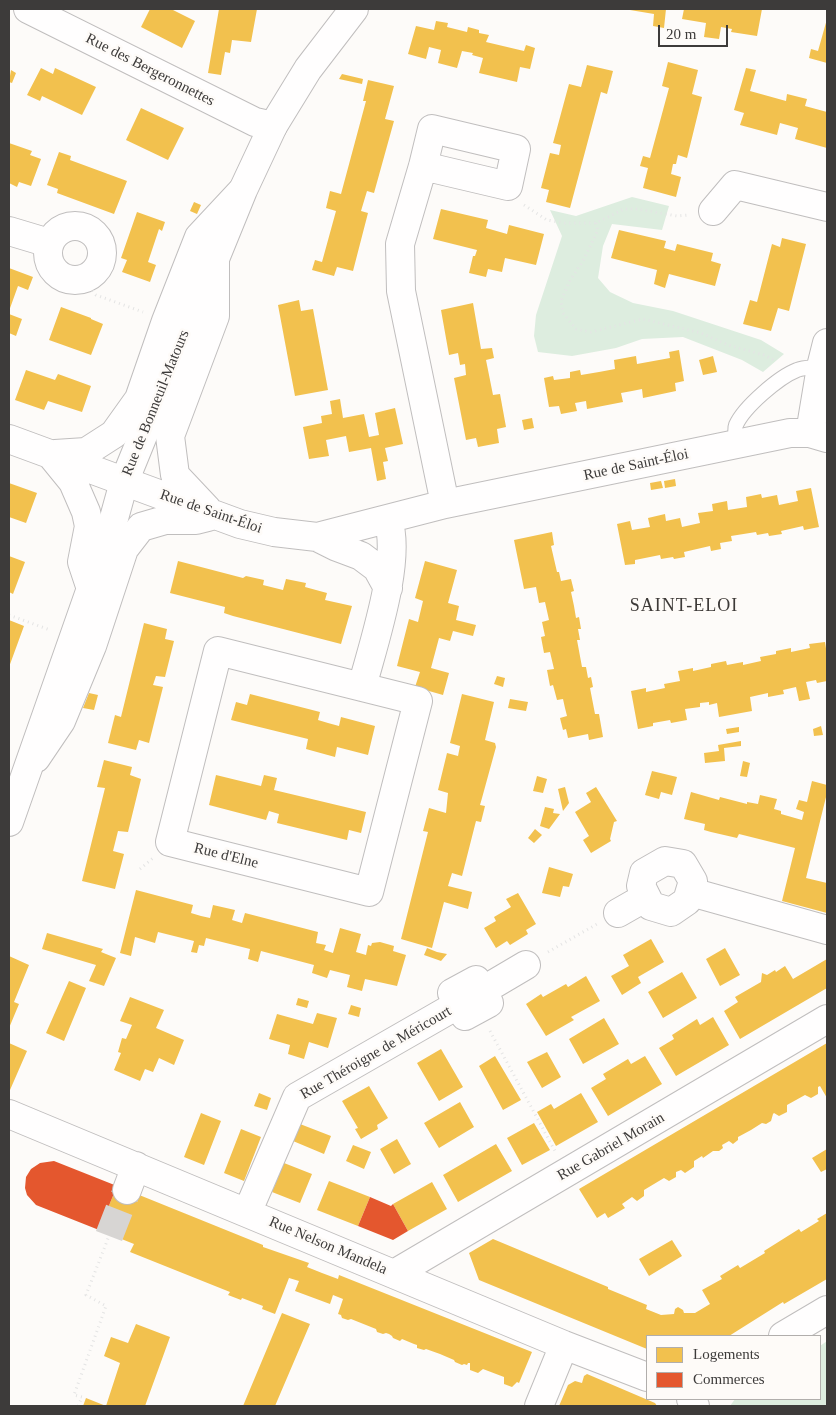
<!DOCTYPE html>
<html>
<head>
<meta charset="utf-8">
<style>
	body { margin:0 }
	#map { position:relative; width:836px; height:1415px; overflow:hidden; background:#fdfbf9; font-family:"Times New Roman",serif }
	canvas { display:block }
	.frame { position:absolute; inset:0; border:10px solid #3d3b3a; pointer-events:none }
	.legend { position:absolute; left:646px; top:1335px; width:175px; height:65px; box-sizing:border-box; background:#fefbf8; border:1px solid #b1aeac; margin:0; padding:6px 9px; list-style:none; font-size:15px; color:#3d3b3a }
	.legend li { display:flex; align-items:center; gap:10px; height:25px }
	.legend b { width:25px; border:1px solid #b1aeac }
	.scale { position:absolute; left:658px; top:25px; width:70px; height:22px; box-sizing:border-box; border:2px solid #3d3b3a; border-top:0; padding-left:6px; font-size:15px; line-height:18px; white-space:nowrap; color:#3d3b3a; -webkit-text-stroke:4px #fefbf8; paint-order:stroke }
</style>
</head>
<body>
<div id="map">
<canvas width="836" height="1415"></canvas>
<div class="frame"></div>
<ul class="legend">
<li><b style="height:14px;background:#f2c14e"></b>Logements</li>
<li><b style="height:14px;background:#e4572e"></b>Commerces</li>
</ul>
<div class="scale">20 m</div>
</div>
<script>
const c = document.querySelector('canvas').getContext('2d');
c.lineJoin = 'round';
function fill(path, color) {
  c.fillStyle = color;
  c.fill(path, 'evenodd');
}
function trace(path, color, width, dash) {
  c.strokeStyle = color;
  c.lineWidth = width;
  c.lineCap = dash ? 'butt' : 'round';
  c.setLineDash(dash || []);
  c.stroke(path);
}
function drawText(font, color, halo, rows, align = 'center') {
  c.font = font + ' "Times New Roman",serif';
  c.lineWidth = 5;
  c.setLineDash([]);
  c.textBaseline = 'middle';
  c.strokeStyle = halo;
  c.fillStyle = color;
  for (const [text, x, y, turn = 0] of rows) {
    c.save();
    c.translate(x, y);
    c.rotate((+turn || 0) * Math.PI / 180);
    c.textAlign = isNaN(turn) ? turn : align;
    if (halo) c.strokeText(text, 0, 0);
    c.fillText(text, 0, 0);
    c.restore();
  }
}
fill(new Path2D(`
	M632 197 669 206 662 230 612 224 603 246 598 278 610 292 633 303 673 311 761 340 784 354 763 372 742 360 683 337 642 339 616 348 572 356 538 352 534 336 536 315 562 236 550 210 576 216Z
	M827 1341V1406H730L735 1399H820V1346Z`), '#ddeddf');
fill(new Path2D(`
	M150 9H171L195 21 182 48 141 27Z
	M219 9H257L251 42 232 40 230 53 225 52 221 75 208 73Z
	M624 9H666L664 28 653 26 654 14Z
	M684 9H762L757 36 731 32 732 29 721 27 719 39 704 37 706 23 682 19Z
	M827 19V63L809 58 811 49 818 51Z
	M436 21 448 23 447 27 467 32 468 27 479 30V33L489 35 486 42 524 51 526 45 535 48 530 69 520 67 517 82 479 73 483 58 472 55 473 53 462 51 457 68 438 63 441 50 429 47 426 59 408 54 416 26 434 30Z
	M668 62 698 70 692 94 702 97 687 158 678 155 676 164H673L671 174 681 177 676 197 643 188 648 168 640 166 643 156 650 158 669 88 662 86Z
	M587 65 613 71 607 94 601 92 570 208 546 202 549 190 541 188 550 153 559 155 561 145 553 143 569 84 581 87Z
	M41 68 53 74 55 68 96 87 82 115 42 96 40 101 27 95Z
	M746 68 756 70 750 91 786 101 787 94 807 99 805 106 827 112V148L795 139 798 128 780 123 777 135 740 125 744 113 734 110Z
	M11 70 16 73 12 83 9 82Z
	M342 74 363 79 362 84 339 79Z
	M368 80 394 86 385 119 394 121 374 193 367 191 361 211 368 213 353 271 337 267 334 276 312 270 315 260 322 262 336 211 326 208 330 191 341 194 366 101H363Z
	M141 108 184 128 168 160 126 140Z
	M9 143 32 151 30 155 41 159 31 186 19 182 17 187 9 183Z
	M59 152 71 156 70 160 127 181 114 214 57 193 58 189 47 185Z
	M194 202 201 205 197 214 190 211Z
	M441 209 488 220 486 228 507 234 509 225 544 234 536 265 505 258 502 272 488 269 486 277 469 273 473 256H475L477 250 433 239Z
	M137 212 165 222 162 231 159 229 148 262 156 265 150 282 122 272 127 260 121 258Z
	M619 230 666 241 664 248 675 251 677 244 713 253 711 261 721 264 715 286 669 274 665 288 654 284 657 270 611 258Z
	M782 238 806 244 789 311 778 308 771 331 743 324 750 300 757 302 772 244 780 247Z
	M9 268 33 277 28 290 18 286 9 311Z
	M299 300 301 311 313 309 328 390 295 396 278 305Z
	M473 303 481 349 492 348 494 358 486 360 493 395 500 394 506 427 497 429 499 443 478 447 476 438 466 440 454 378 466 375 465 364 460 365 458 353 449 355 441 310Z
	M61 307 91 318V319L103 324 91 355 49 340Z
	M9 314 22 319 16 336 9 333Z
	M679 350 684 381 675 383 676 391 643 398 642 389 632 391 621 393 623 402 587 409 586 401 575 403 577 411 561 414 559 406 549 407 544 378 553 376 554 380 570 378V372L580 370 581 375 599 372 615 369 614 360 636 356 637 364 670 358 669 352Z
	M713 356 717 372 703 375 699 360Z
	M26 370 55 380 58 374 91 386 82 412 48 401 44 410 15 400Z
	M340 399 343 418 364 414 369 437 379 435 375 413 395 408 403 444 385 448 388 461 383 462 386 479 377 481 371 448 349 452 346 436 326 440 329 456 309 459 303 427 322 423 321 416 332 414 330 401Z
	M532 418 534 428 524 430 522 420Z
	M675 479 676 486 665 488 664 481Z
	M661 481 663 488 651 490 650 483Z
	M9 483 37 493 26 523 9 517Z
	M811 488 819 527 804 530 803 526 781 531 782 534 769 536 768 533 757 535 756 532 731 536 732 541 720 543 721 549 711 551 710 546 684 552 685 557 674 559 673 557 661 559 660 555 635 560V564L625 565 617 524 630 521 632 530 650 527 648 518 665 514 666 521 680 518 682 527 700 523 698 513 713 511 712 504 727 501 728 510 747 507 746 497 761 494 762 498 777 495 779 505 798 501 796 491Z
	M552 532 554 545 551 546 557 572H559L561 581 571 579 574 591 571 592 574 606 576 618 579 617 581 629H578L580 640H577L582 667H586L588 678 591 677 593 687 590 688 595 714H599L603 737 589 740 588 734 568 738 566 729 563 730 560 718 567 716 565 708 563 699 557 700 553 685 550 686 547 670 554 669 550 652 544 653 541 637 545 636 542 622 549 620 545 602 539 603 536 587 524 589 514 540Z
	M9 556 25 562 13 594 9 592Z
	M178 561 243 578 246 576 264 580 263 585 283 590 286 579 306 583 305 587 327 593 325 600 352 606 341 644 233 616 224 613 225 607 170 593Z
	M425 561 457 570 448 603 459 606 456 620 476 625 473 636 453 631 450 641 439 638 431 668 449 673 443 695 415 687 420 672 397 666 409 619 418 622 423 601 415 598Z
	M9 620 24 626 9 667Z
	M144 623 167 629 165 639 174 641 165 677 156 676 153 685 163 687 149 743 139 740 136 750 108 743 115 715 121 717Z
	M825 642 827 655V681L817 683 816 680 806 682 810 699 799 701 796 687 783 690 784 694 768 697V693L750 697 752 711 719 717 717 703 709 705V702L700 703V707L685 709 687 720 671 723 670 720 653 723V726L638 729 631 691 646 688V692L665 688 664 684 680 681 678 671 693 668V671L711 667V664L726 661 727 665 743 662V665L761 661 760 657 776 654V651L791 648V652L810 648 809 644Z
	M497 676 505 678 503 687 494 684Z
	M89 693 98 695 94 710 83 708Z
	M250 694 320 712 318 720 328 723 339 726 341 717 375 726 368 755 337 747 335 757 306 749 308 739 231 720 236 702 247 705Z
	M462 694 494 702 485 740 495 743 496 747 482 798 480 805 485 806 481 822 476 821 462 876 452 873 448 886 472 892 468 909 444 902 432 948 401 939 428 832 423 831 429 808 446 813 448 793 438 790 447 753 458 756 460 746 450 743Z
	M510 699 528 702 526 711 508 708Z
	M821 726 823 735 814 736 813 729Z
	M739 727V732L727 734 726 729Z
	M741 741V746L724 748 725 761 705 763 704 753 719 751 718 745Z
	M104 760 132 767 130 775 141 779 128 832 118 831 113 851 124 854 115 889 82 881 105 788 97 787Z
	M743 761 750 763 747 777 740 776Z
	M652 771 677 777 672 795 661 792 659 799 645 795Z
	M216 775 261 786 264 775 277 778 274 790 366 812 361 833 349 830 347 840 277 823 279 814 269 811 266 820 209 805Z
	M537 776 547 779 543 793 533 791Z
	M812 781 827 785V793L806 878 827 883V913L782 901 795 848 739 834 737 838 711 832 704 830 705 824 684 819 691 792 719 800 720 797 747 804V802L758 804 760 795 777 799 774 809 781 811V814L802 820 804 812 796 809 799 800 807 802Z
	M565 787 569 803 563 811 558 789Z
	M596 787 617 821 614 822 610 839 611 841 591 853 583 840 589 836 575 812 591 802 586 793Z
	M545 807 554 809 553 813 560 814 549 829 540 826Z
	M535 829 542 835 534 843 528 838Z
	M549 867 573 874 569 887 563 886 560 897 542 893Z
	M136 890 193 905 191 913 201 916 210 918 213 905 235 910 232 920 242 923 245 913 318 932 316 943 326 945 324 950 333 953 340 928 361 934 356 952 366 955 368 945 371 946 372 943 380 942 394 946 393 951 406 955 397 986 365 979 362 991 347 987 350 975 330 970 327 978 312 973 314 965 261 951 258 962 248 959 250 949 206 938 204 946 199 945 197 953 191 952 194 941 158 932 155 943 135 937 131 956 120 953Z
	M518 893 536 924 526 930 528 934 510 945 507 941 496 948 484 928 496 921 494 917 511 907 506 899Z
	M47 933 103 949 101 952 116 958 104 986 89 981 96 965 42 949Z
	M651 939 664 962 638 977 641 983 622 995 611 976 629 966 623 955Z
	M427 948 437 952 447 954 441 961 424 955Z
	M725 948 740 975 720 986 706 959Z
	M9 956 29 965 14 1002 19 1004 9 1028Z
	M827 959V988L740 1039 724 1011 738 1002 735 997 761 982 762 973 767 975 775 970 776 972 785 966 793 979Z
	M682 972 697 998 663 1018 648 992Z
	M586 976 600 1001 571 1017 574 1020 546 1036 526 1004 541 994 543 997 566 984 568 987Z
	M69 981 86 988 64 1041 46 1033Z
	M130 997 164 1010 156 1028 184 1040 174 1065 159 1058 153 1072 145 1069 140 1081 114 1070 121 1053 118 1052 122 1038 126 1039 132 1025 120 1021Z
	M298 998 309 1001 307 1008 296 1005Z
	M351 1005 361 1008 359 1017 348 1014Z
	M317 1013 337 1018 328 1048 309 1042 304 1059 288 1054 290 1045 269 1039 277 1014 313 1024Z
	M713 1017 729 1045 676 1076 659 1048 674 1039 672 1035 697 1019 700 1025Z
	M604 1018 619 1044 583 1064 569 1039Z
	M9 1043 27 1051 10 1090 9 1089Z
	M827 1043V1098L820 1086 818 1087V1094L811 1098 805 1095 787 1105V1112L779 1116 774 1113 773 1114 771 1121 766 1124 762 1123 751 1130 738 1137V1140L733 1144 729 1141 722 1145 723 1148 719 1151H713L703 1158 702 1156 694 1161V1167L685 1173 681 1170 676 1172V1177L669 1181 664 1178 644 1190V1196L637 1201 632 1197 622 1204 625 1208 608 1218 605 1213 597 1218 579 1189Z
	M441 1049 463 1087 439 1101 417 1063Z
	M547 1052 561 1077 542 1088 527 1062Z
	M495 1056 521 1100 503 1110 479 1066Z
	M645 1056 662 1084 608 1116 591 1088 606 1079 603 1074 628 1059 631 1064Z
	M369 1086 388 1118 377 1125 378 1129 361 1139 355 1129 358 1128 342 1101Z
	M259 1093 271 1098 267 1110 254 1106Z
	M581 1093 598 1122 556 1146 537 1112 551 1104 554 1109Z
	M460 1102 474 1127 439 1148 424 1123Z
	M201 1113 221 1121 204 1165 184 1157Z
	M534 1123 550 1150 522 1165 507 1138Z
	M300 1124 331 1136 324 1154 293 1141Z
	M241 1129 261 1137 244 1181 224 1173Z
	M397 1139 411 1164 394 1174 380 1149Z
	M496 1144 512 1171 458 1202 443 1175Z
	M353 1145 371 1152 364 1169 346 1161Z
	M827 1149V1169L821 1172 812 1158Z
	M284 1163 312 1174 300 1203 272 1192Z
	M329 1181 370 1197 358 1226 317 1210Z
	M432 1182 447 1209 408 1231 393 1204Z
	M117 1186 263 1245V1247L309 1263 307 1267 322 1273 338 1279 339 1275 532 1352 519 1383 517 1382 512 1387 504 1384V1377L483 1369 478 1373 470 1370V1363H468L467 1365 464 1364 462 1365 455 1362 454 1360 440 1354 426 1349 424 1350 417 1348V1345L414 1344 402 1339 400 1341 393 1338 392 1336 389 1334 386 1333 383 1334 377 1332 376 1329 351 1319 348 1320 342 1318 341 1315 338 1314 343 1299 333 1295 330 1304 295 1291 299 1281 289 1278 275 1314 262 1309 263 1306 242 1298 241 1300 228 1295 230 1292 130 1252 134 1244 99 1230Z
	M827 1213V1279L784 1304 783 1302 729 1336H647V1349L479 1280 469 1253 493 1239 608 1287V1289L647 1305 646 1309 661 1315 674 1314 675 1309 678 1307 683 1310 684 1313H695L710 1304 702 1290 722 1279 720 1276 738 1265 740 1268 765 1253 764 1251 799 1229 801 1232 819 1221 817 1219Z
	M672 1240 682 1256 649 1276 639 1259Z
	M282 1313 310 1324 275 1406H243Z
	M136 1324 170 1337 145 1406H83L86 1398 106 1406 120 1363 104 1356 111 1337 128 1343Z
	M587 1374 655 1403 657 1406H559L568 1385 575 1381 582 1383 584 1376Z`), '#f2c14e');
fill(new Path2D(`
	M54 1161 117 1186 99 1230 36 1205 27 1195 25 1188 26 1177 31 1169 40 1163Z
	M370 1197 391 1206 393 1204 408 1231 393 1240 358 1226Z`), '#e4572e');
trace(new Path2D(`
	M109 1236 127 1190`), '#d7d5d3', 28, [28, 14]);
const lane = new Path2D(`
	M737 444C736 439 734 430 736 425 744 407 779 377 797 370 804 367 813 368 821 367`);
const street = new Path2D(`
	M28 9 255 122 273 126
	M423 166 508 186 516 149 432 129 423 166 400 244 401 291 445 504
	M713 211 735 185 827 207
	M48 253a27 27 0 1 1 54 0a27 27 0 1 1-54 0Z
	M9 231 49 243
	M810 433 821 367 827 343
	M9 439 240 524 274 532 317 537 445 504 790 433H810L827 438
	M55 454 86 452 114 434 139 399 166 321 199 237 241 192
	M51 455 73 482 86 512 89 526 82 562 91 589
	M207 509 175 475 170 436 215 316V260
	M317 537 337 547 361 556 377 568 388 588
	M218 651 418 701 369 892 170 842Z
	M362 687C373 645 402 560 388 520
	M36 758 61 721 92 646 124 549 141 527 165 520H196L208 517
	M665 861 683 864 693 881 687 901 671 912 651 906 641 886 644 873Z
	M691 892 827 930
	M618 913 646 897
	M476 980 489 1003 465 1016 452 993Z
	M482 991 526 965
	M9 1114 564 1345 647 1377
	M127 1190 136 1166
	M247 1213 297 1097 459 1004
	M394 1274 827 1019
	M783 1336 827 1310
	M691 1399 695 1406
	M539 1406 564 1345`);
const secondary = new Path2D(`
	M9 822 108 540 124 482 243 190 273 126 308 69 354 9`);
trace(lane, '#c0bebe', 16);
trace(street, '#c0bebe', 30);
trace(secondary, '#c0bebe', 30);
trace(new Path2D(`
	M524 205 547 220 565 223H596L624 209H637L677 216 688 215
	M596 223 598 230 583 261 569 282 561 301 563 313 576 329 591 332 643 319 701 333 728 345 764 355 776 361
	M83 279 96 295 143 312
	M9 615 50 630
	M140 869 153 858
	M548 952 597 924
	M490 1031 555 1151
	M78 1406 82 1397 74 1395 106 1306 86 1295 109 1236`), '#e4e4e4', 3, [1, 4]);
trace(lane, '#fffefe', 14);
trace(street, '#fffefe', 28);
trace(secondary, '#fffefe', 28);
drawText('15px', '#3d3b3a', '#fefbf8', [
	["Rue des Bergeronnettes",150,70,27],
	["Rue de Bonneuil-Matours",156,403,-68],
	["Rue de Saint-Éloi",636,465,-12],
	["Rue de Saint-Éloi",211,512,19],
	["Rue d'Elne",226,856,14],
	["Rue Théroigne de Méricourt",376,1053,-30],
	["Rue Gabriel Morain",611,1147,-30],
	["Rue Nelson Mandela",328,1246,23]
]);
c.letterSpacing = '1px';
drawText('18px', '#3d3a38', '#fefbf8', [
	["SAINT-ELOI",684,606]
]);
c.letterSpacing = '0px';
</script>
</body>
</html>
